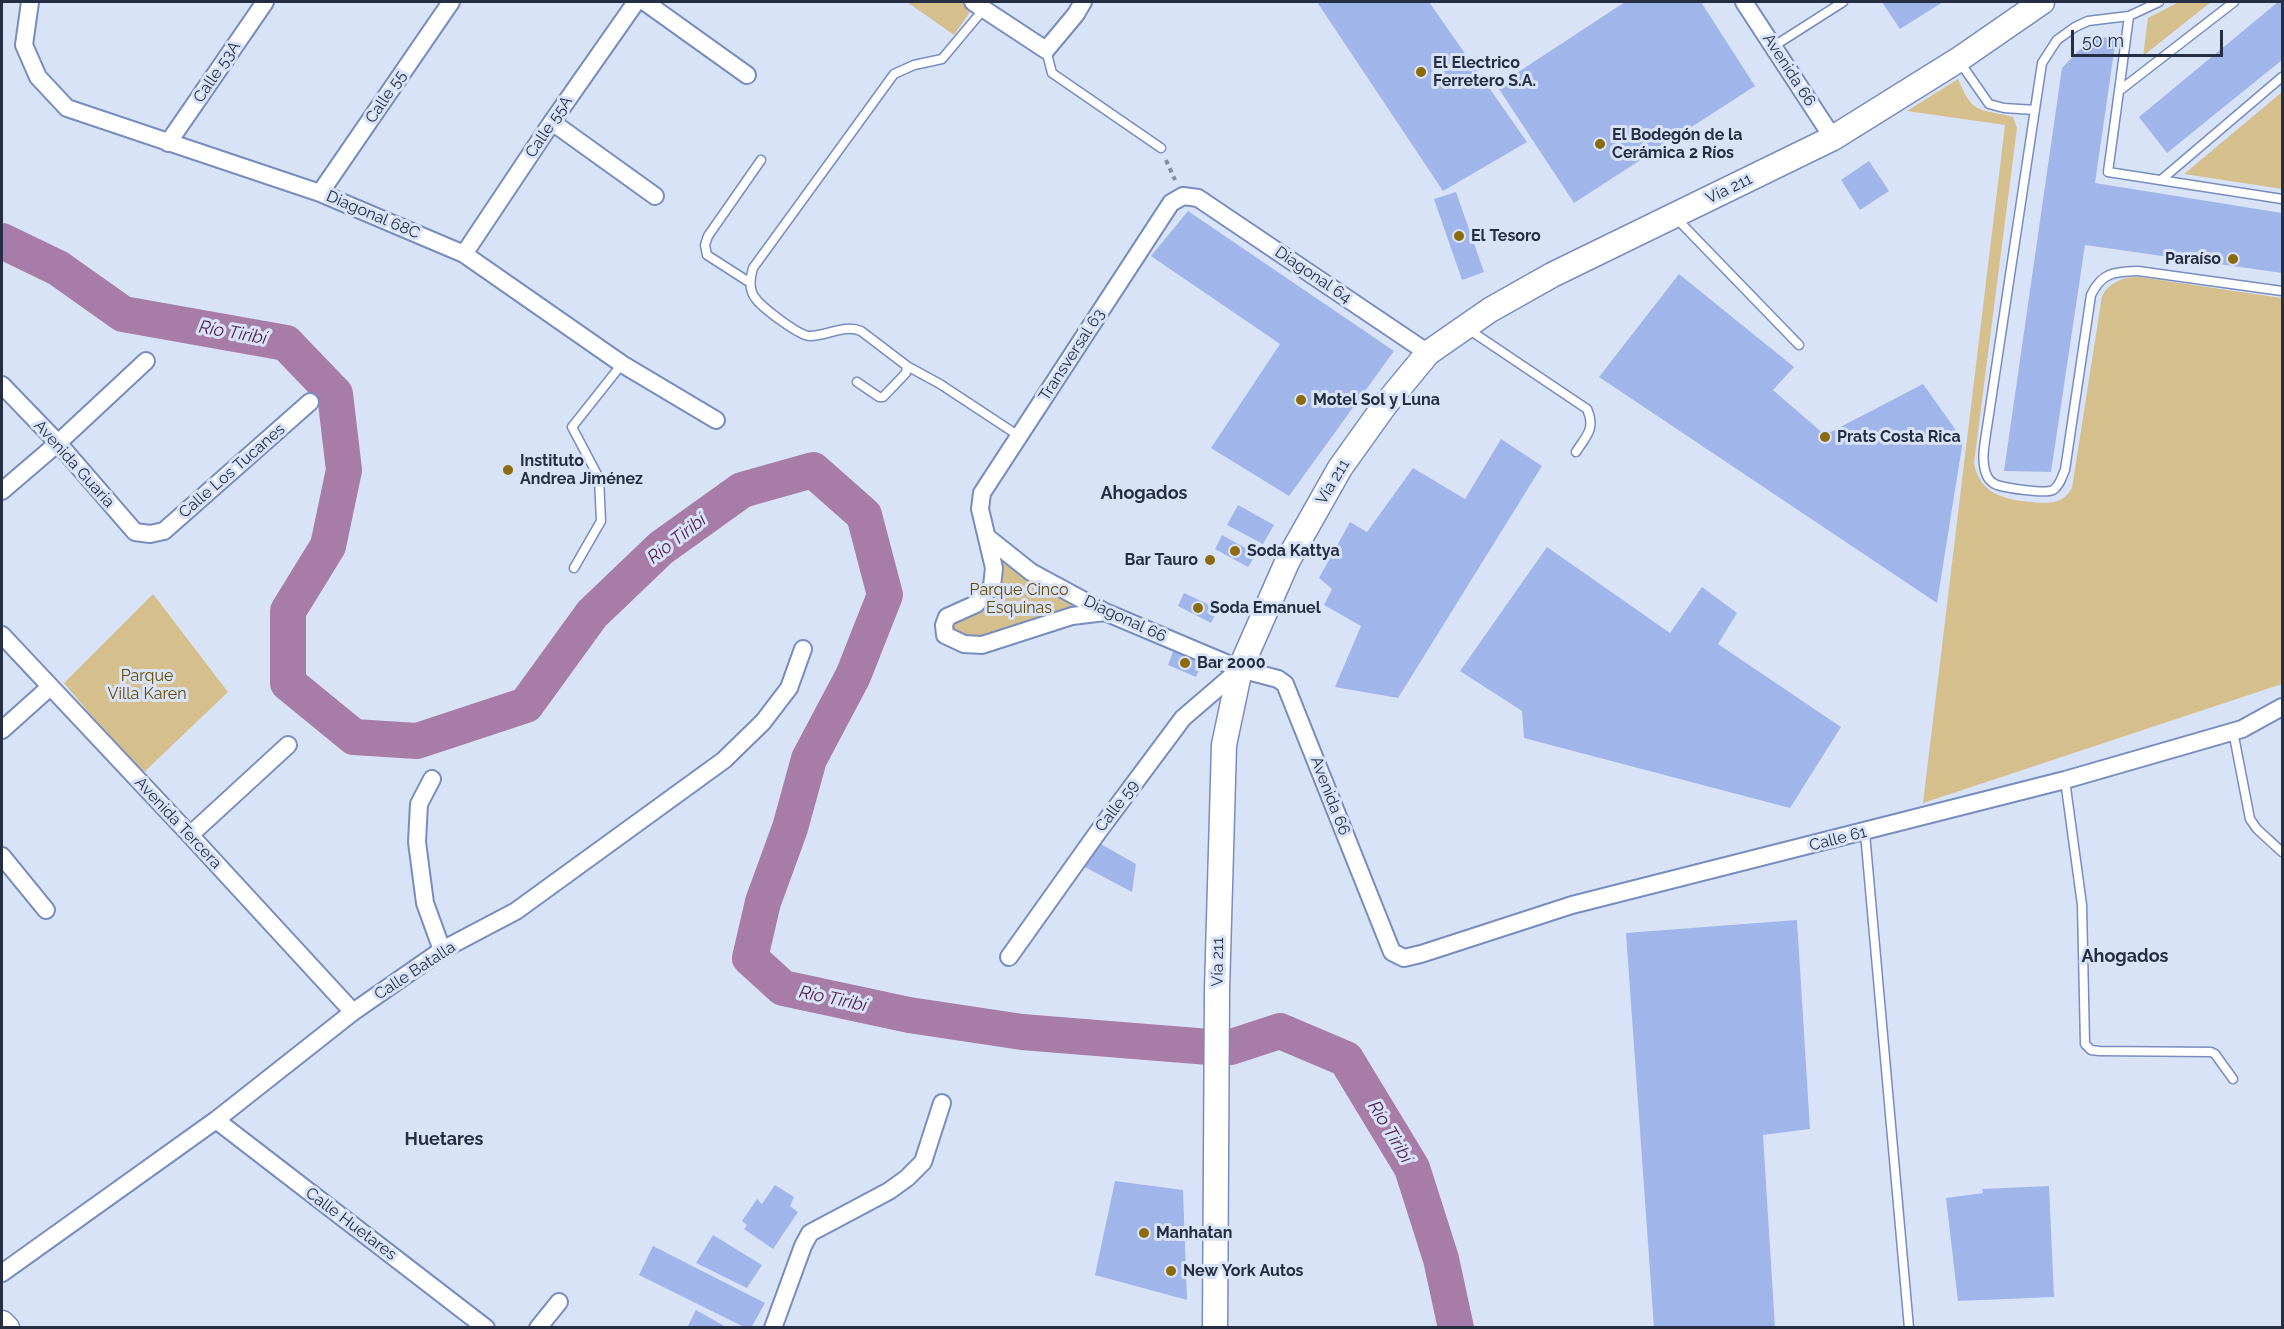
<!DOCTYPE html>
<html>
<head>
<meta charset="utf-8">
<style>
	body { margin:0 }
	#map { position:relative; width:2284px; height:1329px; overflow:hidden; background:#d9e3f8; font-family:Raleway,sans-serif }
	canvas { display:block }
	.frame { position:absolute; inset:0; border:3px solid #252e42; pointer-events:none }
	.scale { position:absolute; left:2071px; top:30px; width:152px; height:27px; box-sizing:border-box; border:3px solid #252e42; border-top:0; padding-left:8px; font-size:18px; line-height:21px; white-space:nowrap; color:#252e42; -webkit-text-stroke:4px #d9e3f8; paint-order:stroke }
</style>
</head>
<body>
<div id="map">
<canvas width="2284" height="1329"></canvas>
<div class="frame"></div>
<div class="scale">50 m</div>
</div>
<script>
const c = document.querySelector('canvas').getContext('2d');
c.lineJoin = 'round';
function fill(path, color) {
  c.fillStyle = color;
  c.fill(path, 'evenodd');
}
function trace(path, color, width, dash) {
  c.strokeStyle = color;
  c.lineWidth = width;
  c.lineCap = dash ? 'butt' : 'round';
  c.setLineDash(dash || []);
  c.stroke(path);
}
function drawText(font, color, halo, rows, align = 'center') {
  c.font = font + ' Raleway,sans-serif';
  c.lineWidth = 6;
  c.setLineDash([]);
  c.textBaseline = 'middle';
  c.strokeStyle = halo;
  c.fillStyle = color;
  for (const [text, x, y, turn = 0] of rows) {
    c.save();
    c.translate(x, y);
    c.rotate((+turn || 0) * Math.PI / 180);
    c.textAlign = isNaN(turn) ? turn : align;
    if (halo) c.strokeText(text, 0, 0);
    c.fillText(text, 0, 0);
    c.restore();
  }
}
fill(new Path2D(`
	M907 2H962L972 9 954 35Z
	M2179 2H2211L2143 56 2148 18Z
	M1958 79C1973 115 1978 108 2013 117L2017 128 1974 463C1979 493 2004 500 2031 502 2049 504 2063 504 2072 488L2102 296C2109 282 2125 276 2139 277L2282 298V684L1923 803 2005 125 1907 111Z
	M2282 92V189L2184 174Z
	M998 556 1084 607 981 640 953 634 951 619 978 609Z
	M153 594 228 692 141 775 64 683Z`), '#d5bf8d');
trace(new Path2D(`
	M2 241 58 268 123 314 286 343 335 394 344 470 328 546 288 611V683L354 737 417 741 526 705 592 614 661 548 742 490 813 470 864 515 885 595 853 676 809 759 790 828 763 902 750 958 783 988 909 1015 1022 1032 1209 1047
	M1231 1047 1280 1031 1346 1059 1412 1168 1441 1259 1456 1328`), '#a77ca8', 36);
fill(new Path2D(`
	M1317 2H1429L1527 142 1443 191Z
	M1625 2H1701L1755 86 1574 203 1497 86Z
	M1882 2H1943L1900 29Z
	M2278 2H2282V60L2167 153 2139 117Z
	M2092 37 2116 38 2095 183 2282 213V273L2085 245 2051 472 2004 471 2062 68Z
	M1869 161 1889 191 1860 210 1841 180Z
	M1456 192 1484 272 1462 280 1434 199Z
	M1188 211 1394 351 1289 496 1211 448 1280 344 1151 256Z
	M1679 274 1794 367 1773 390 1825 435 1923 384 1963 440 1937 603 1599 377Z
	M1501 439 1542 466 1398 698 1335 687 1361 626 1324 605 1332 589 1319 578 1350 522 1367 532 1413 468 1465 499Z
	M1238 505 1274 525 1263 544 1227 525Z
	M1222 535 1256 554 1248 567 1215 549Z
	M1547 547 1670 633 1702 587 1737 613 1718 644 1841 727 1790 808 1524 738 1522 711 1460 671Z
	M1184 593 1218 609 1211 623 1178 606Z
	M1174 649 1203 661 1196 677 1168 665Z
	M1099 843 1136 864 1132 892 1083 866Z
	M1797 920 1810 1129 1763 1135 1775 1328H1654L1626 933Z
	M1115 1181 1183 1190 1187 1300 1095 1275Z
	M775 1185 794 1197 790 1206 798 1212 773 1249 744 1229 747 1225 742 1221 757 1199 762 1204Z
	M2049 1186 2054 1297 1958 1301 1946 1198 1983 1193 1982 1189Z
	M713 1235 762 1265 747 1288 696 1263Z
	M653 1246 765 1303 751 1328H746L639 1275Z
	M696 1310 728 1328H687Z`), '#a0b6ea');
const service = new Path2D(`
	M2159 2 2129 16 2088 21 2075 27 2057 40 2042 63 1986 434C1984 447 1981 463 1987 476 1989 480 1992 483 1997 485 2006 488 2045 494 2053 490 2060 486 2062 476 2065 470L2091 295C2102 272 2114 272 2138 271L2282 291
	M2234 2 2119 91 2108 172 2282 199
	M1774 46 1843 2
	M1046 50 1052 73 1161 148
	M1959 61 1989 104 2004 108 2035 110
	M2119 91 2129 16
	M2161 180 2282 77
	M1675 217 1799 345
	M749 282 707 255 705 245 708 236 761 160
	M1468 329 1587 409C1596 429 1586 436 1576 452
	M907 366 940 384 1019 436
	M857 382 879 397H883L906 373 907 366 861 331C844 324 827 336 810 336 799 336 763 308 756 299 748 290 750 278 753 268L894 74 914 65 942 59 983 10
	M574 568 601 521 599 478 572 427 622 364
	M2233 731 2250 819 2257 829 2282 852
	M2065 780 2082 905 2085 1044 2091 1050 2099 1051 2211 1052 2215 1054 2233 1079
	M1865 833 1909 1328`);
const minor = new Path2D(`
	M30 2 24 45 38 77 67 108 320 193 464 254 622 364 716 420
	M645 2 747 75
	M973 2 1046 50 1076 14 1083 2
	M1744 2 1833 138
	M552 122 655 196
	M168 143 265 2
	M320 193 451 2
	M464 254 552 122 636 2
	M2 385 58 443 135 532 150 534 164 531 310 402
	M2 491 58 443 146 361
	M987 537 1031 572 1105 612 1240 669 1278 679 1285 684 1392 952 1404 958 1421 954 1572 905 2065 780 2242 729 2282 707
	M1105 612 1072 616 982 645 964 644 945 635 944 625 947 617 976 604 992 586 994 568 980 509 982 493 1171 203 1183 196 1198 198 1428 353
	M2 635 190 835 353 1012
	M2 730 50 687
	M432 779 419 804 417 842 425 903 442 950
	M190 835 288 745
	M2 856 46 910
	M1009 957 1098 832 1183 718 1240 669
	M216 1120 486 1328
	M2 1273 216 1120 353 1012 442 950 516 911 724 760 763 722 789 688 803 649
	M538 1328 559 1302
	M773 1328 803 1246 810 1233 889 1191 907 1178 923 1162 942 1103`);
const secondary = new Path2D(`
	M2 1323 7 1328
	M1215 1328 1217 990 1224 745 1240 669 1288 560 1340 468 1385 405 1428 353 1490 310 1552 275 1833 138 1958 60 2042 2`);
trace(service, '#788dbf', 11);
trace(minor, '#788dbf', 20);
trace(secondary, '#788dbf', 27);
trace(new Path2D(`
	M1166 160 1175 180`), '#838da1', 4, [4.5, 4.5]);
trace(service, '#fff', 8);
trace(minor, '#fff', 16);
trace(secondary, '#fff', 24);
for (const [x, y, r, color] of [
	[1421,72,6,"#8c6b0d"],
	[1600,144,6,"#8c6b0d"],
	[1459,236,6,"#8c6b0d"],
	[2233,259,6,"#8c6b0d"],
	[1301,400,6,"#8c6b0d"],
	[1825,437,6,"#8c6b0d"],
	[508,470,6,"#8c6b0d"],
	[1235,551,6,"#8c6b0d"],
	[1210,560,6,"#8c6b0d"],
	[1198,608,6,"#8c6b0d"],
	[1185,663,6,"#8c6b0d"],
	[1144,1233,6,"#8c6b0d"],
	[1171,1271,6,"#8c6b0d"]
]) {
  const dot = new Path2D();
  dot.arc(x, y, r, 0, 2 * Math.PI);
  c.fillStyle = color;
  c.fill(dot);
  trace(dot, '#d9e3f8', 2);
}
drawText('bold 16px', '#252e42', '#d9e3f8', [
	["El Electrico",1433,63],
	["Ferretero S.A.",1433,81],
	["El Bodegón de la",1612,135],
	["Cerámica 2 Ríos",1612,153],
	["El Tesoro",1471,236],
	["Paraíso",2221,259,"right"],
	["Motel Sol y Luna",1313,400],
	["Prats Costa Rica",1837,437],
	["Instituto",520,461],
	["Andrea Jiménez",520,479],
	["Soda Kattya",1247,551],
	["Bar Tauro",1198,560,"right"],
	["Soda Emanuel",1210,608],
	["Bar 2000",1197,663],
	["Manhatan",1156,1233],
	["New York Autos",1183,1271]
], 'left');
drawText('16px', '#252e42', '#d9e3f8', [
	["Avenida 66",1789,70,57],
	["Calle 53A",217,72,-56],
	["Calle 55",386,97,-56],
	["Calle 55A",549,127,-56],
	["Vía 211",1729,189,-26],
	["Diagonal 68C",373,215,23],
	["Diagonal 64",1313,275,34],
	["Transversal 63",1072,355,-57],
	["Avenida Guaria",74,464,48],
	["Calle Los Tucanes",232,471,-41],
	["Vía 211",1333,482,-59],
	["Diagonal 66",1125,619,25],
	["Avenida 66",1330,796,69],
	["Calle 59",1117,806,-53],
	["Avenida Tercera",178,823,47],
	["Calle 61",1838,839,-14],
	["Vía 211",1218,962,-89],
	["Calle Batalla",415,971,-33],
	["Calle Huetares",351,1224,37]
]);
drawText('16px', '#654b00', '#d9e3f8', [
	["Parque Cinco",1019,590],
	["Esquinas",1019,608],
	["Parque",147,676],
	["Villa Karen",147,694]
]);
drawText('italic 18px', '#521c54', '#d9e3f8', [
	["Río Tiribí",233,333,10],
	["Río Tiribí",677,539,-38],
	["Río Tiribí",833,999,12],
	["Río Tiribí",1390,1132,59]
]);
drawText('bold 18px', '#252e42', '#d9e3f8', [
	["Ahogados",1144,494],
	["Ahogados",2125,957],
	["Huetares",444,1140]
]);
</script>
</body>
</html>
